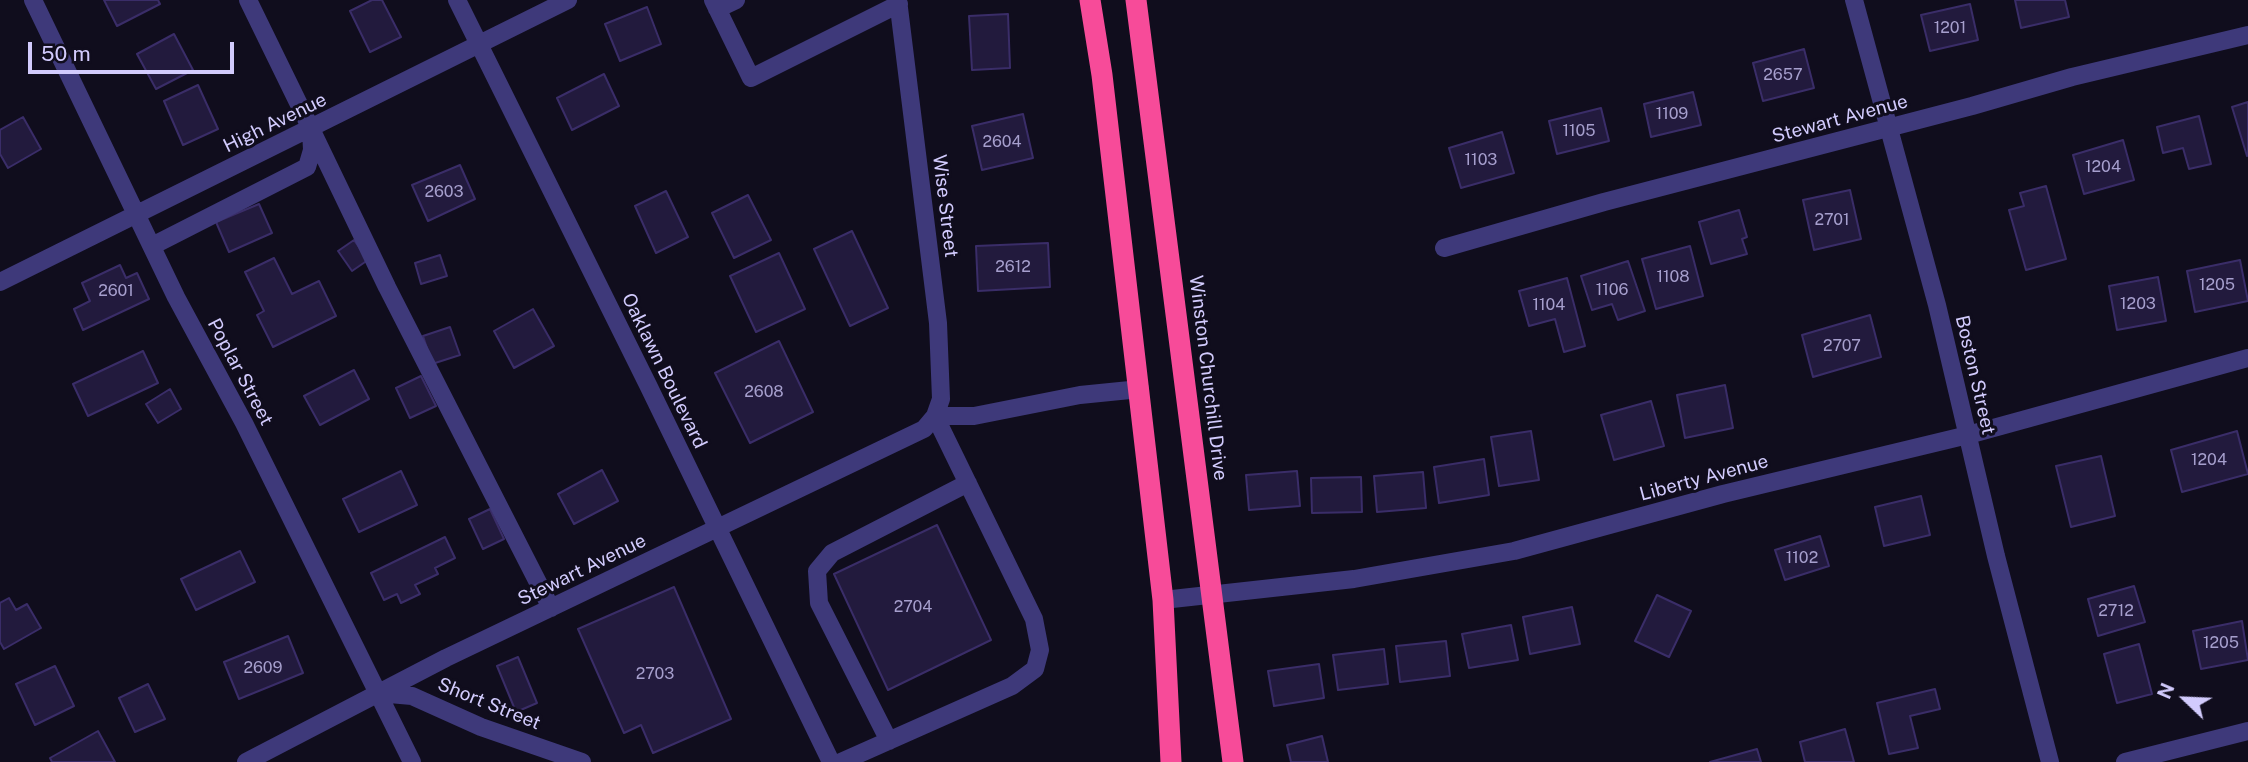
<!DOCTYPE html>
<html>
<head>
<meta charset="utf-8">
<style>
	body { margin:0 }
	#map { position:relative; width:2248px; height:762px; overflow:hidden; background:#100d1d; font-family:"Public Sans",sans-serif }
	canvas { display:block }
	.north { position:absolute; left:2150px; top:664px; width:70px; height:70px; -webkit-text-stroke:5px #100d1d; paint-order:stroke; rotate:293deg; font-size:19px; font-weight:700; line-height:28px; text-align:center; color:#d2cbfd }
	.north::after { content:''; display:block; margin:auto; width:24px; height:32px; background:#d2cbfd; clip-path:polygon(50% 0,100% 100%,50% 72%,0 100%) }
	.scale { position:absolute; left:28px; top:42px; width:206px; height:32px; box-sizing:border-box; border:4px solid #d2cbfd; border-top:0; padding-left:9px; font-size:21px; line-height:24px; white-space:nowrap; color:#d2cbfd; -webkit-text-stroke:5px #100d1d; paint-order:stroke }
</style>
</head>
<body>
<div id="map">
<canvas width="2248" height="762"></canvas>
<div class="north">N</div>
<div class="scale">50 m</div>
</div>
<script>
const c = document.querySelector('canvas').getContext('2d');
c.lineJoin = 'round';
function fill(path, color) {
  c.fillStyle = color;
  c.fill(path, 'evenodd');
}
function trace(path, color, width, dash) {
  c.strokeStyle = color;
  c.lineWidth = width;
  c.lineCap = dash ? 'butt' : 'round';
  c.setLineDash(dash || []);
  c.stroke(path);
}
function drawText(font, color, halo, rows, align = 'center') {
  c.font = font + ' "Public Sans",sans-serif';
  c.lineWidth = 6;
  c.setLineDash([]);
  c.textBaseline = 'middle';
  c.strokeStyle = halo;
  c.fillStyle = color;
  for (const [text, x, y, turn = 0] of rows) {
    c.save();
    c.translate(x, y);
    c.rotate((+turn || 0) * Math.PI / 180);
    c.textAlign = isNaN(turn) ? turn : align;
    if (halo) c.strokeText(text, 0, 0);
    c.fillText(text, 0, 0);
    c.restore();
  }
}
const building = new Path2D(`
	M104 0H158L160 4 117 26Z
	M372 0H382L401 37 370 52 350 11Z
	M2015 0H2065L2069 17 2021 28Z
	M1970 4 1978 40 1930 51 1921 15Z
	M647 7 661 44 620 61 605 24Z
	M1008 14 1010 68 972 70 969 16Z
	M174 34 193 70 156 89 137 54Z
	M1804 49 1814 88 1763 101 1753 63Z
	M604 74 619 106 572 130 557 98Z
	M198 85 218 129 183 145 164 101Z
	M1693 92 1701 125 1651 137 1644 104Z
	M2248 102V155L2247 156 2232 107Z
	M1601 108 1609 141 1557 154 1549 121Z
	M1023 114 1033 158 982 170 972 126Z
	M2199 116 2211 164 2189 169 2183 148 2163 153 2157 127Z
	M23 117 41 149 8 168 0 154V130Z
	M1502 132 1514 173 1461 188 1449 148Z
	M2123 140 2134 180 2084 194 2073 155Z
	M460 165 475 199 428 221 412 185Z
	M2046 186 2066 259 2026 270 2009 210 2024 206 2020 193Z
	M1850 190 1861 239 1814 250 1803 200Z
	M666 191 688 237 656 253 635 206Z
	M748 195 771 240 734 258 712 213Z
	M259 204 272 233 229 252 216 222Z
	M1739 210 1747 237 1742 239 1747 254 1711 264 1699 222Z
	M852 231 888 308 850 326 814 249Z
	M354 240 368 260 352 271 338 251Z
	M1048 243 1050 287 978 291 976 246Z
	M1690 246 1703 296 1656 309 1642 259Z
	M779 253 805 309 756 332 730 276Z
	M440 255 447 276 421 284 415 263Z
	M274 258 292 294 319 281 336 316 273 347 257 315 264 311 245 272Z
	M2240 260 2248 301 2195 312 2187 271Z
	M1628 261 1645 311 1618 320 1612 304 1592 310 1581 276Z
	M120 265 126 278 137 273 149 299 83 330 74 309 90 301 82 283Z
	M2158 277 2166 321 2117 330 2109 286Z
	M1567 278 1585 346 1564 352 1555 319 1529 326 1519 291Z
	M533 309 554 346 514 368 494 331Z
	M1870 315 1881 357 1813 377 1802 335Z
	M450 327 460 355 432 364 423 336Z
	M779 341 813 412 750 443 715 373Z
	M143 351 158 383 88 416 73 384Z
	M354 370 369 399 320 425 304 396Z
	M421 376 436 406 410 418 396 388Z
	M1725 385 1733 428 1685 438 1677 395Z
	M170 389 181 409 158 423 146 404Z
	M1651 401 1664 446 1614 460 1601 415Z
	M1531 431 1539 480 1499 486 1491 437Z
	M2237 431 2248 474 2182 492 2171 450Z
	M2101 456 2115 516 2071 527 2056 466Z
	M1484 459 1489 495 1439 503 1434 467Z
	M602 470 618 501 574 524 558 494Z
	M401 471 417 505 359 532 343 499Z
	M1297 471 1300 506 1249 510 1246 475Z
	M1423 472 1426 508 1377 512 1374 476Z
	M1361 477 1362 512 1312 513 1311 478Z
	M1921 496 1930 535 1884 546 1875 507Z
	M490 509 504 539 483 549 469 519Z
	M937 525 991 640 888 690 834 574Z
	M1820 536 1829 566 1785 580 1775 550Z
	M445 537 455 558 435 568 438 574 415 585 420 594 401 603 397 594 384 600 371 573Z
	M240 551 255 582 196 610 181 579Z
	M2134 586 2145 622 2098 636 2088 599Z
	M674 587 731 719 653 753 641 725 624 733 578 629Z
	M1657 595 1691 611 1669 657 1635 641Z
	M9 598 16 610 27 604 41 628 4 649 0 642V603Z
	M1572 607 1580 644 1530 654 1523 617Z
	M2242 621 2248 660 2201 669 2193 631Z
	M1511 625 1518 660 1469 668 1462 634Z
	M288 636 303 673 239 699 224 662Z
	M1446 641 1450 676 1400 682 1396 646Z
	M2139 644 2152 694 2117 703 2104 654Z
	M1384 649 1388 684 1338 690 1333 655Z
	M518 657 537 703 516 712 497 666Z
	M1319 664 1324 698 1274 706 1268 671Z
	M55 666 74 706 35 725 16 684Z
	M148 684 165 719 135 732 119 698Z
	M1935 689 1940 709 1910 716 1918 748 1889 754 1877 703Z
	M1845 729 1854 762H1805L1800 742Z
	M98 731 115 762H52L50 758Z
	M1322 736 1328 762H1291L1287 745Z
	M1757 749 1761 762H1710Z`);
fill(building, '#221a3d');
trace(building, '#3a2d68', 2);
trace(new Path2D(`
	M33 0 176 297 244 423 412 762
	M457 0 648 385 831 762
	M713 0 751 78 899 4
	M1854 0 1937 305 1996 556 2050 762
	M717 9 736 0
	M311 129 387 287 551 608
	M152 246 307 167 312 150 311 129 248 0
	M1444 248 1604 202 1972 106 2072 77 2248 35
	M0 282 568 0
	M1163 600 1354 579 1514 551 1723 494 1968 435 2248 358
	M378 693 412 696 481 727 582 762
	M889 741 819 603 817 571 832 553 968 483
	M246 762 446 658 924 429 935 416 941 399 938 323 898 0
	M841 762 1012 686 1035 669 1040 650 1034 619 935 416H974L1080 395 1140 389
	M2125 762 2248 731`), '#3e397a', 18);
trace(new Path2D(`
	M1090 0 1102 75 1163 600 1171 762
	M1136 0 1233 762`), '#f74b99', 21);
drawText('16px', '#a69fcd', null, [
	["1201",1950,28],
	["2657",1783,75],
	["1109",1672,114],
	["1105",1579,131],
	["2604",1002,142],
	["1103",1481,160],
	["1204",2103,167],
	["2603",444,192],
	["2701",1832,220],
	["2612",1013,267],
	["1108",1673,277],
	["1205",2217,285],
	["1106",1612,290],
	["2601",116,291],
	["1203",2138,304],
	["1104",1549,305],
	["2707",1842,346],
	["2608",764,392],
	["1204",2209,460],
	["1102",1802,558],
	["2704",913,607],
	["2712",2116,611],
	["1205",2221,643],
	["2609",263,668],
	["2703",655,674]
]);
drawText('19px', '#d2cbfd', '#100d1d', [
	["Stewart Avenue",1840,119,-15],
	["High Avenue",275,123,-26],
	["Wise Street",945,206,83],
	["Oaklawn Boulevard",664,371,64],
	["Poplar Street",240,372,62],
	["Boston Street",1975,375,77],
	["Winston Churchill Drive",1208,378,83],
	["Liberty Avenue",1704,478,-15],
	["Stewart Avenue",582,570,-26],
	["Short Street",489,704,22]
]);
</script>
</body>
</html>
